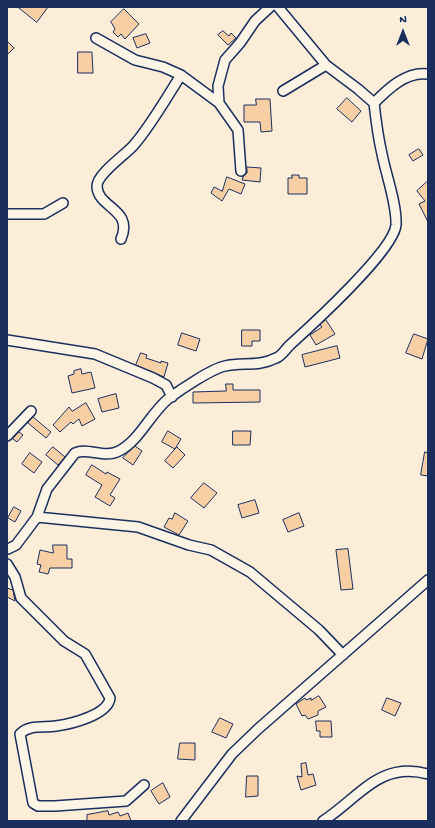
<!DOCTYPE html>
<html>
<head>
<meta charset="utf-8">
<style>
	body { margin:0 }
	#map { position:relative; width:435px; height:828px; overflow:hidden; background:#fbedd8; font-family:"Gochi Hand",sans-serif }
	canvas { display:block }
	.frame { position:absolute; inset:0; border:8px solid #1b2f5e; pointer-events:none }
	.north { position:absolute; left:383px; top:12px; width:40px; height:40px; -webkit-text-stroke:3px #fcf5e5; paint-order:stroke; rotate:0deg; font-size:11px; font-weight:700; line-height:16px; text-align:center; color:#1b2f5e }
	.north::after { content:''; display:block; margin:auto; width:14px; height:18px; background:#1b2f5e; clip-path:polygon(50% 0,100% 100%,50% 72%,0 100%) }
</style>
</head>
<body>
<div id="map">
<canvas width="435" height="828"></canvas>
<div class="frame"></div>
<div class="north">N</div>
</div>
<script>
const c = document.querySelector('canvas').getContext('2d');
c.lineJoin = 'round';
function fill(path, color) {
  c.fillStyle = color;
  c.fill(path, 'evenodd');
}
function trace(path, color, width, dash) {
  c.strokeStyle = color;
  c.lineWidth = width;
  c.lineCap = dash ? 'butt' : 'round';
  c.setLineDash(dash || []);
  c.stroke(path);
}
const building = new Path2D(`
	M18 7H48L37 22Z
	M124 9 139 24 125 39 121 34 118 37 113 32 115 29 111 22Z
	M223 31 229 36 231 33 236 38 228 45 218 35Z
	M146 34 150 43 137 48 133 38Z
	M7 41 14 48 7 55Z
	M78 52H92L93 73H78Z
	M347 98 361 111 352 122 337 109Z
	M256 99H270L272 131 261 132 260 122H244V105H256Z
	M419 149 423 155 413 161 409 155Z
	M247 167 261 168 260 182 242 180 243 177 247 173Z
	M292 175H299V178H307V194H288V178H292Z
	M227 177 245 184 241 194 229 189 222 201 211 193 214 187 222 191Z
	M428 181V222L419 204 425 201 417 191Z
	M326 320 335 334 316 345 310 335 322 327 320 325Z
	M242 330H260V341H252V346H242Z
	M182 333 200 339 196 351 178 345Z
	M414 334 428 339 422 359 406 353Z
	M337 346 340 358 305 367 302 355Z
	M141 353 147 355 146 358 161 363V361L168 363 164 377 136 365Z
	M81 369 82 374 91 372 95 388 72 393 68 376 74 374V371Z
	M226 384H233V390H260V402L193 403V392L226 391Z
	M116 394 119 408 102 412 98 399Z
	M86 403 95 419 82 426 79 419 73 424 71 422 60 432 53 425 69 407 72 411Z
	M33 417 51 432 46 438 28 423Z
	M168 431 181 439 175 449 162 442Z
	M233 431H251L250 445H233Z
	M19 432 23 435 17 442 13 439Z
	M135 446 142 451 133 465 123 458Z
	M53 447 65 457 58 465 46 455Z
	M177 447 185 455 173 468 165 461Z
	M425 452 428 453V476L421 475Z
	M30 453 42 462 34 473 22 464Z
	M92 465 106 474 107 472 120 479 110 495 115 498 110 506 95 497 102 485 86 475Z
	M204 483 217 493 204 508 191 498Z
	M255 500 259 513 242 518 238 505Z
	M14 507 21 511 15 522 8 518Z
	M175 513 188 521 179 535 164 527 169 518 172 519Z
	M299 513 304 526 288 532 283 520Z
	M53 545H67V559H72V568H50L48 574 39 572 41 565 37 564 40 550 53 553Z
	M348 549 353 589 341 590 336 550Z
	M7 588 13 590 15 601 7 597Z
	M319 696 326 707 318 711V715L308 719 305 715 302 716 296 704 305 698 306 700 311 698V700Z
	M387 698 401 703 395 716 382 710Z
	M220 718 233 724 226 738 212 732Z
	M316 721H331L332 737H320V731H317Z
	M180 743H195V760L178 759Z
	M306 763 308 775 313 774 316 785 301 790 297 776 302 777 301 764Z
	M247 776H258V796L246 797Z
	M163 783 170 797 159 804 151 791Z
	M108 811 109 815 118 812 120 816 128 813 131 821H87V815Z`);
fill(building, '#f6cfa5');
trace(building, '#1b2f5e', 1);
const minor = new Path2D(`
	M96 38 135 60 163 67 181 75 219 103
	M283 91 326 65
	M374 103C388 89 406 71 428 74
	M241 171 238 130 219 103 218 86 225 60 240 43 255 21 270 7
	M7 214H44L63 203
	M121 239C134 209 97 208 97 186 97 174 125 155 133 146 150 127 167 97 181 75
	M7 340 95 354 153 378 166 385 172 397
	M7 436 31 411
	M37 517 138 527 189 545 211 550 250 572 319 630 343 655
	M8 549 16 545 37 517 47 489 75 453C88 447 104 459 119 451 140 440 150 414 168 399 180 390 211 369 225 366 242 362 259 367 276 358 282 356 286 348 291 344 312 325 394 250 396 225 397 204 386 175 382 154 378 137 376 121 374 103L358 89 326 65 278 7
	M7 564 15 577 21 598 64 641 85 654 110 698C108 715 71 724 56 726 44 728 29 724 20 734L33 803 38 806H55L126 801 144 785
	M181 821 232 754 258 729 428 580
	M323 821C360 797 379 761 428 774`);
trace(minor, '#1b2f5e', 12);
trace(minor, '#fcf5e5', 9);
</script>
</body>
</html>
